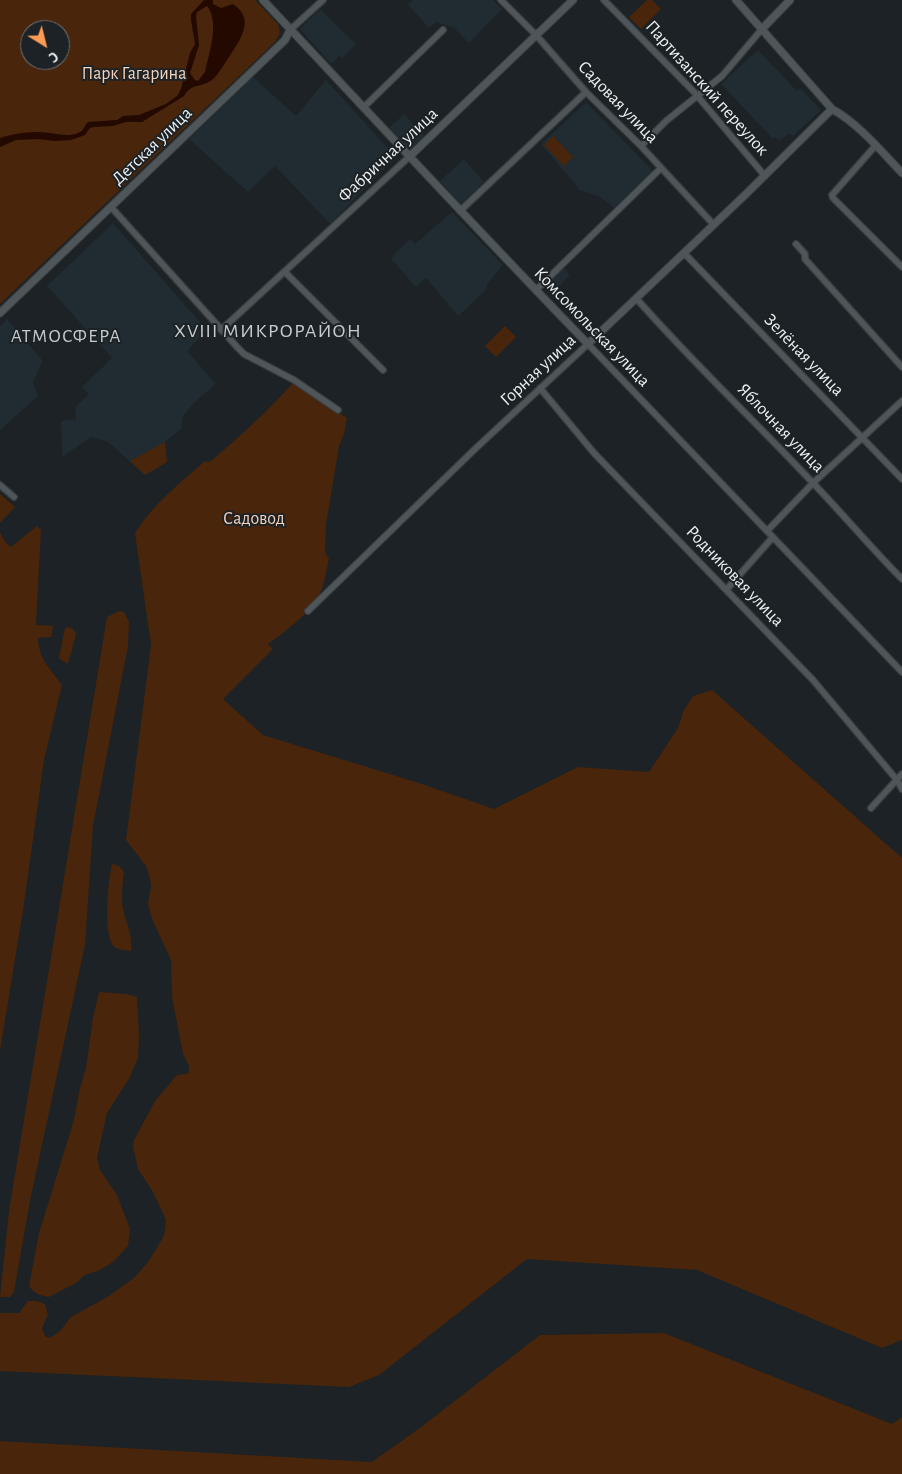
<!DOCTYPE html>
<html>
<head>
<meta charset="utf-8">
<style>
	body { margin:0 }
	#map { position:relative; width:902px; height:1474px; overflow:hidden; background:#1c2225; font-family:"Alegreya Sans",sans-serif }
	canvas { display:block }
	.north { position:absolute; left:20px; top:20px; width:50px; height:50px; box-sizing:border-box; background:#1c2225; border:1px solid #6f7477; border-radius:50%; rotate:144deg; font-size:14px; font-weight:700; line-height:20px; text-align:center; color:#ecf0f2 }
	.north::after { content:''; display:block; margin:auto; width:18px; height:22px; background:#fe9c57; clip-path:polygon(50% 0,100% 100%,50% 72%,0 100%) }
</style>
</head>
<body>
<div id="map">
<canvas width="902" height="1474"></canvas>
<div class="north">С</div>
</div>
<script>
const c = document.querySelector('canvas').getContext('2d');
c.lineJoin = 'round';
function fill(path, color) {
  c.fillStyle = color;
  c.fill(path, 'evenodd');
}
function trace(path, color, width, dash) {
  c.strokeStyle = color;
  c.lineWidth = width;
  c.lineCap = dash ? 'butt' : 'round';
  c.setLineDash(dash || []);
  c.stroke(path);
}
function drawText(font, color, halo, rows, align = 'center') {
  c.font = font + ' "Alegreya Sans",sans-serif';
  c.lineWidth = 4;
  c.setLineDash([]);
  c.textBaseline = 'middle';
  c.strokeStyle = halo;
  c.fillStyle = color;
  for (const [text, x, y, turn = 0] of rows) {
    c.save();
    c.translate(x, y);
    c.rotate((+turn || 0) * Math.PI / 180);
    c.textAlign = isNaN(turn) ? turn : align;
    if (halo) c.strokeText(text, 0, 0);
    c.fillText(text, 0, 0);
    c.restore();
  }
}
fill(new Path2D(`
	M413 0H493L502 9 469 43 454 28 436 22 429 28 408 5Z
	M320 9 356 44 342 58 339 56 331 64 300 29Z
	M758 50 797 91 800 88 821 110 793 136 790 133 779 141 775 137 773 139 721 84Z
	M253 77 296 116 326 80 396 157 330 224 275 166 248 192 189 139Z
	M586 102 653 171 614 208 600 197 580 190 541 144Z
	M404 114 424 136 409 151 388 129Z
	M464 159 484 182 461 204 440 181Z
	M452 212 503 265 488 283 485 291 458 316 426 278 416 287 391 259 395 253 410 239 415 244Z
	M113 223 207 330 187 351 216 384 194 403 183 416 181 429 165 442 167 462 145 475 108 442 91 437 62 457 61 421 76 419 75 407 89 394 82 387 112 358 47 286Z
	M564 268 570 275 551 295 544 287Z
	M7 319 43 361 33 382 38 396 0 430V326Z`), '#202c32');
fill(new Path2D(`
	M0 0H255L278 24 280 33 275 42 0 304ZM30 30H60V60H30Z
	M647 0H652L661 9 641 29 629 17Z
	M553 136 573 157 564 166 544 145Z
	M505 326 516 337 496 357 485 346Z
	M293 383 347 418 344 434 339 446 326 524 325 552 329 559C326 572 324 587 318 598 313 610 280 636 268 644L273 649 223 699 263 735 419 783 494 809 578 767 649 772 678 728 683 712 693 696 712 690 902 858V1340L882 1348 697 1270 527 1259 379 1375 349 1387 0 1371V1313H19L28 1301H36L45 1304 48 1315 42 1328 45 1336 50 1338 60 1331 71 1317 109 1296 135 1277 148 1262 164 1236 166 1220 153 1192 138 1169 133 1147 134 1140 155 1101 177 1075 186 1074 189 1072V1066L183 1054 172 997 171 960 152 919 148 904 151 887 150 878 146 866 126 840 151 645 135 533C154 503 179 484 205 461L210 462C239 437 267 412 293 383Z
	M165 442 167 462 145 475 130 461Z
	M0 494 15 507 0 523Z
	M37 526 41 530 36 625 53 626 51 637 38 638C39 660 50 668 62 685L44 760 23 911 0 1051V532L6 543 11 547Z
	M119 611 124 612 129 622 128 646 93 826 85 945 30 1201 14 1292 10 1297H0L9 1211 107 617Z
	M68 627 73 629 76 634 68 664 60 659 59 657 65 628Z
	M112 864 119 866 124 872C123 884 120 896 123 908 126 924 133 934 131 951 126 950 116 950 113 946 103 932 108 880 112 864Z
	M99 992 127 994 137 997 139 1035 138 1058 129 1079 107 1113 97 1158 100 1170 117 1195 130 1229 128 1246 113 1262 100 1270 83 1276 76 1283 49 1297C41 1296 33 1293 29 1286L39 1233 74 1120 79 1092 86 1067 93 1018Z
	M664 1333 892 1424 902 1417V1474H0V1441L372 1462 421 1427 540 1335Z`), '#48250b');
fill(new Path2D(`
	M204 0H213V4L221 8 233 4C256 19 240 40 229 57 224 64 219 74 213 79 203 88 192 82 184 96L142 122H126L113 126 94 127 90 128 85 135 71 140 55 141 38 139 16 140 0 147V138C12 134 26 132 39 132 51 132 67 138 78 133 84 131 84 126 88 122L117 120 123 116 139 115 166 104 177 96 181 89 190 53 195 44 191 20V14ZM207 6C220 22 209 53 205 72L198 81 195 80 190 73 199 45 196 16 197 12Z`), '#240900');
const minor = new Path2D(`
	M501 0 536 35 586 92 641 146 714 225
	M604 0 694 92 765 176
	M290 30 323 0
	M364 107 443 30
	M876 145 832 195 833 198 902 267
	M641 146 666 121 722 76 762 29
	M111 207 238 348 244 354 294 380 338 410
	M460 211 586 92
	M796 244 805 254V259L902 367
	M684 253 902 479
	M285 272 383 370
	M536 290 661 168
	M636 298C692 362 754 420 812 482 843 514 871 548 902 579
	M221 330 409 157
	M540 388 594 453 813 680 897 780 902 789
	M0 485 14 497
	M767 531 813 483 902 401
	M727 589 773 537
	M308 611 475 449 588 344 902 672
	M871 808 902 774`);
const tertiary = new Path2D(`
	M263 0C371 115 478 231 588 344L745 195 832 109
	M736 0 832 109C859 124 881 151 902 173
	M762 29 790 0
	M409 157 573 0
	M0 313 285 40 290 30`);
trace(minor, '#393e40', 8);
trace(tertiary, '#393e40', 9);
trace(minor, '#4f5659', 5.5);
trace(tertiary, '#4f5659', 7);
drawText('18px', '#f4d2bc', '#1c2225', [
	["Парк Гагарина",134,74],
	["Садовод",254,519]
]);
drawText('18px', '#ecf0f2', '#1c2225', [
	["Партизанский переулок",707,88,48],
	["Садовая улица",618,102,46],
	["Детская улица",152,146,-44],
	["Фабричная улица",388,155,-43],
	["Комсомольская улица",592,327,46],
	["Зелёная улица",804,355,46],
	["Горная улица",538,370,-43],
	["Яблочная улица",781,428,46],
	["Родниковая улица",735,576,46]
]);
c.letterSpacing = '1px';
drawText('19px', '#c2cbce', '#1c2225', [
	["АТМОСФЕРА",66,336]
]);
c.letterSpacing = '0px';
c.letterSpacing = '1px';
drawText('20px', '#c2cbce', '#1c2225', [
	["XVIII МИКРОРАЙОН",268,331]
]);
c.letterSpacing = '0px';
</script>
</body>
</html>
